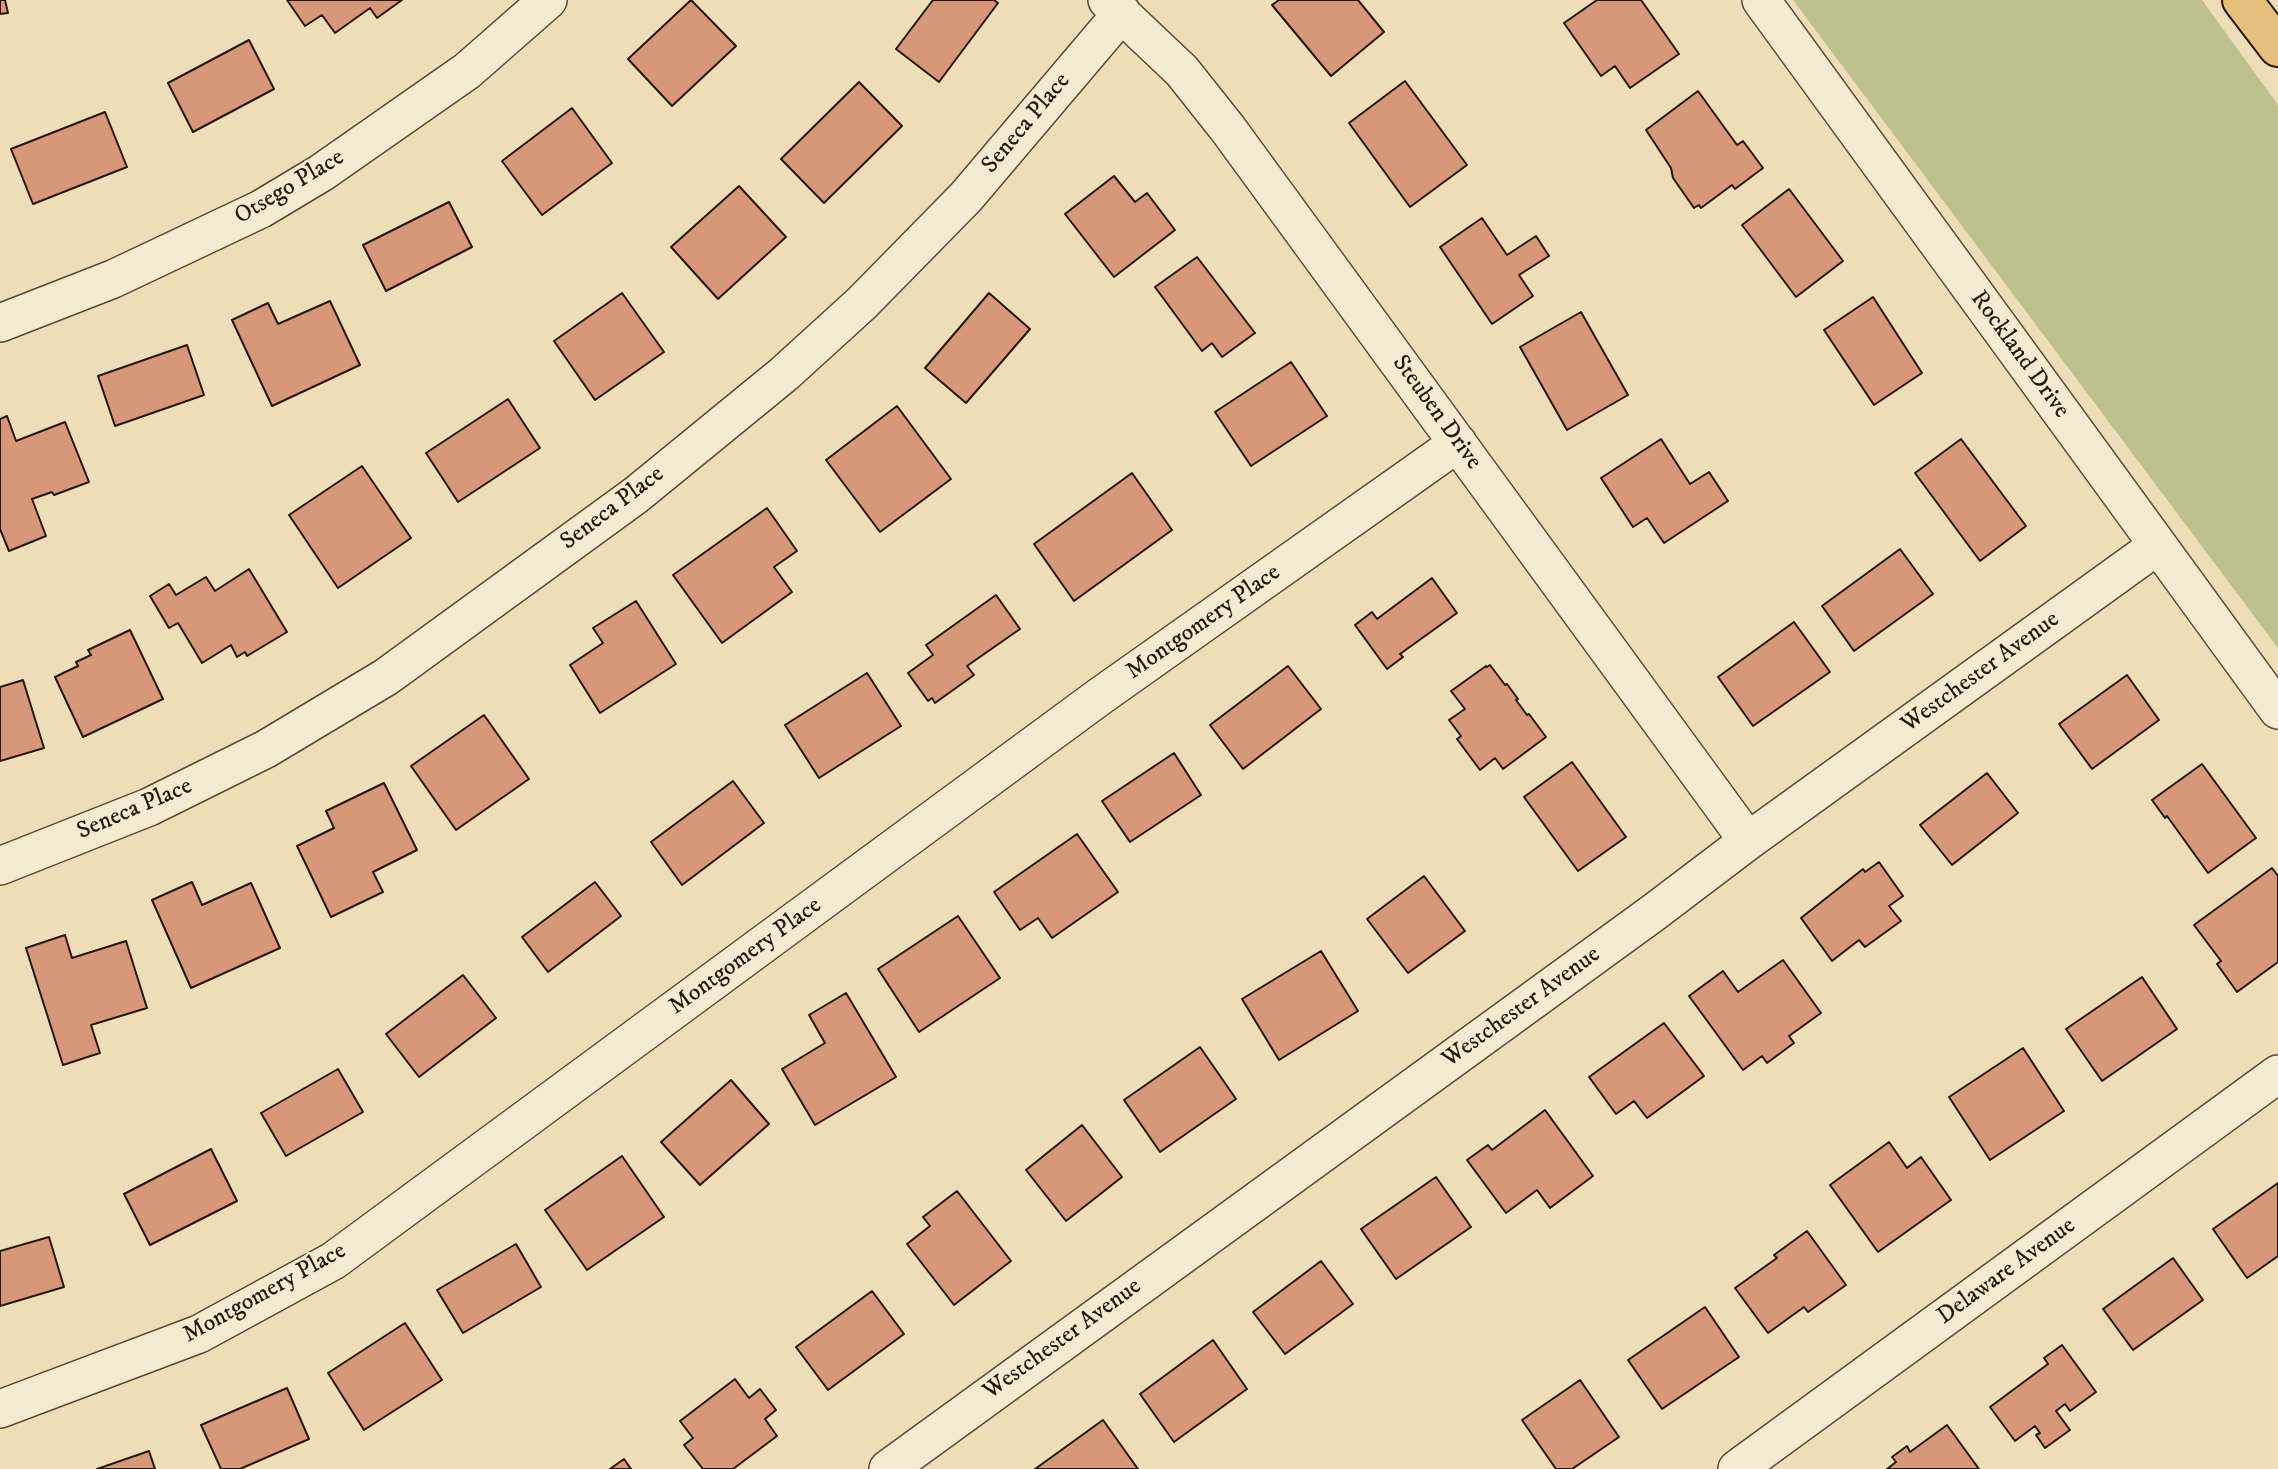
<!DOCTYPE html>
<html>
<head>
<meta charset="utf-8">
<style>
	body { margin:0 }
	canvas { display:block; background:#eedeb7 }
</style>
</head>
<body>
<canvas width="2278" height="1469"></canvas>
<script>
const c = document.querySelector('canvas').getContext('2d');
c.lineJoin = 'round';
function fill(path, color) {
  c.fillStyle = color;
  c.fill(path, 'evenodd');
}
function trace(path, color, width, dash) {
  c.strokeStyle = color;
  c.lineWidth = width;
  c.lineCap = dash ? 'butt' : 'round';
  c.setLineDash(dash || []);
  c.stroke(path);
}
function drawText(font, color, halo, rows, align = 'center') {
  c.font = font + ' "IM FELL DW Pica",serif';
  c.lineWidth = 5;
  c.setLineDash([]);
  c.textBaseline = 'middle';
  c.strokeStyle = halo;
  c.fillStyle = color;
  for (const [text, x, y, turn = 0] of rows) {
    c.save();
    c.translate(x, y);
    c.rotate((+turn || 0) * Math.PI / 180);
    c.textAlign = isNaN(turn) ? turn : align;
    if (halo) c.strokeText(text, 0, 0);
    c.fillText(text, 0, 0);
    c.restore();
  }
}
fill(new Path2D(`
	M1793 0H2202L2278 105V648Z`), '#bbc08c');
const building = new Path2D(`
	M0 0H5L8 13 0 14Z
	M287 0H402L377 18 370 8 335 33 322 15 305 26Z
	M691 0 736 46 672 106 628 59Z
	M933 0H994L998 3 939 82 896 49Z
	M1279 0H1358L1384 32 1331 76 1272 5Z
	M1597 0H1641L1679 54 1630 88 1615 66 1601 76 1564 23Z
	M249 40 274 89 193 132 168 83Z
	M1405 81 1467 165 1410 207 1349 123Z
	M859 82 902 126 824 203 781 159Z
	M1698 91 1737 145 1743 141 1763 168 1735 189 1732 185 1701 208 1699 205 1694 208 1673 178 1671 168 1646 130Z
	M572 108 612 163 542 215 502 161Z
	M105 112 127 167 33 204 11 149Z
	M1114 176 1135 202 1147 193 1175 230 1114 277 1065 214Z
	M739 186 786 237 718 299 671 247Z
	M1789 189 1843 261 1796 297 1742 225Z
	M449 202 472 247 386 291 363 245Z
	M1482 218 1507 255 1536 236 1549 256 1519 275 1533 296 1492 324 1440 247Z
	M1197 257 1255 333 1222 357 1212 343 1202 351 1155 287Z
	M622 293 664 352 595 400 554 341Z
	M989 293 1030 329 966 403 925 368Z
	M1873 297 1922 373 1874 405 1824 330Z
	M330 301 360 365 272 406 232 320 268 303 278 324Z
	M1581 312 1628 395 1567 430 1520 347Z
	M187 345 204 395 115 426 98 376Z
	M1291 362 1327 416 1251 466 1215 412Z
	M508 399 540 448 458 502 426 453Z
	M897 406 951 479 880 532 826 460Z
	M7 416 16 441 65 422 89 482 54 495 52 492 32 499 46 536 9 551 0 529V419Z
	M1661 439 1690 484 1709 472 1728 501 1664 543 1647 518 1633 527 1601 478Z
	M1961 439 2026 526 1980 561 1915 473Z
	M362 466 411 538 338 588 289 515Z
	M1132 473 1172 530 1074 601 1034 544Z
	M767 508 797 551 774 567 792 592 722 643 673 575Z
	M1900 549 1933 594 1854 651 1822 606Z
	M249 569 287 632 247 656 245 652 237 657 231 645 202 663 178 623 169 628 150 596 169 584 176 595 206 577 215 591Z
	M1432 578 1457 613 1400 654 1403 657 1387 669 1355 625 1372 612 1377 619Z
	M996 595 1020 629 967 666 974 675 935 703 932 698 928 701 908 673 933 655 926 645Z
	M636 601 676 664 600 713 570 665 603 643 593 628Z
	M1794 622 1830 672 1753 726 1718 677Z
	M130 630 163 699 83 737 55 677 78 666 76 662 91 655 88 650Z
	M1490 665 1505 685 1507 684 1518 699 1516 700 1527 715 1529 714 1546 737 1503 769 1495 758 1480 770 1457 739 1461 736 1449 720 1465 709 1451 691 1486 666 1487 667Z
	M1288 666 1321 709 1243 769 1210 725Z
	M867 673 901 726 819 778 785 725Z
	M2127 675 2159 720 2092 769 2059 724Z
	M23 680 44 748 0 761V687Z
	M484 715 529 779 456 830 411 766Z
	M1174 753 1201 795 1130 842 1102 801Z
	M1572 762 1626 837 1578 871 1524 797Z
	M2202 764 2256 838 2208 873 2167 816 2165 818 2152 800Z
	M1987 773 2018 813 1952 865 1920 825Z
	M733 781 764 823 682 885 651 842Z
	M384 783 417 850 373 872 383 892 331 917 297 846 334 828 326 811Z
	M1077 834 1118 892 1052 938 1038 918 1020 930 994 892Z
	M1879 862 1903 896 1889 906 1901 921 1865 947 1859 940 1832 961 1801 918 1863 869 1865 872Z
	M2272 868 2278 876V962L2237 992 2217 964 2221 961 2194 925Z
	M1424 876 1465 931 1408 973 1367 919Z
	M192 882 202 905 251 883 280 948 191 988 152 900Z
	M595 882 621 916 548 972 522 937Z
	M958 916 1000 978 919 1032 878 969Z
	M65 935 72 958 126 941 147 1008 91 1025 100 1053 63 1065 26 948Z
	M1321 951 1358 1011 1279 1060 1242 999Z
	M1783 960 1821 1013 1789 1036 1794 1043 1767 1063 1762 1056 1743 1070 1689 996 1723 971 1738 992Z
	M463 975 496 1018 419 1077 386 1034Z
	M2142 977 2177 1029 2102 1081 2066 1029Z
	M846 993 896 1077 815 1125 782 1069 825 1043 809 1015Z
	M1664 1023 1704 1076 1647 1118 1634 1101 1616 1114 1589 1077Z
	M1200 1047 1236 1099 1160 1152 1124 1100Z
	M2023 1048 2064 1111 1990 1160 1949 1097Z
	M338 1069 363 1112 286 1156 261 1113Z
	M731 1080 769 1124 700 1185 661 1142Z
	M1545 1110 1593 1176 1550 1208 1537 1190 1506 1213 1467 1160 1488 1145 1492 1150Z
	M1082 1125 1122 1177 1066 1221 1026 1170Z
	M1889 1142 1907 1168 1921 1157 1951 1200 1878 1252 1830 1185Z
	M211 1149 237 1201 150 1245 124 1194Z
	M622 1156 664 1217 587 1270 545 1210Z
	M1436 1177 1471 1227 1396 1279 1361 1229Z
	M2278 1183V1256L2247 1278 2213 1229Z
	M957 1191 1011 1261 954 1305 907 1244 930 1226 923 1217Z
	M1807 1231 1846 1285 1808 1312 1804 1307 1768 1333 1735 1288 1777 1258 1774 1255Z
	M49 1237 64 1287 0 1306V1251Z
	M516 1244 541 1287 463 1333 437 1290Z
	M2173 1258 2203 1300 2133 1350 2103 1309Z
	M1321 1261 1353 1304 1285 1354 1253 1312Z
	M872 1291 904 1334 828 1390 796 1347Z
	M1705 1307 1739 1357 1662 1409 1628 1360Z
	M405 1323 442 1380 364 1430 328 1373Z
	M1213 1340 1247 1389 1174 1442 1140 1394Z
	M2062 1345 2096 1392 2070 1411 2065 1404 2056 1411 2070 1430 2045 1448 2036 1435 2040 1433 2035 1426 2015 1441 1990 1407 2048 1364 2044 1358Z
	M735 1379 749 1398 760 1389 776 1410 765 1419 777 1436 733 1469H703L684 1445 693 1438 680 1421Z
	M1580 1380 1619 1437 1572 1469H1556L1522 1420Z
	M287 1388 309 1439 240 1469H221L201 1425Z
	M1103 1420 1138 1469H1035Z
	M1947 1425 1979 1469H1887L1896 1462 1892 1457 1907 1446 1910 1452Z
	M149 1451 155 1469H97Z
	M624 1459 631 1469H610Z`);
fill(building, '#d69878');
trace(building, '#28160c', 2);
const minor = new Path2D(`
	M1107 0 1182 71 1228 129 1748 841
	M1761 0 2278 710
	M0 323 113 279 261 209 321 173 467 71 548 0
	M0 866 149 807 266 749 386 677 636 495 784 374 862 303 966 197 1122 13
	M0 1409 199 1334 333 1261 1099 697 1458 443
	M888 1469 1653 913 1748 841 2157 546
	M1737 1469 2278 1074`);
const motorway = new Path2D(`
	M2242 0 2278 47`);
trace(minor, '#5a4837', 40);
trace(motorway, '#28160c', 42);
trace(minor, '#f4ead0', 37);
trace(motorway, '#e7bf7c', 38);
drawText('24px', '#28160c', '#f4ead0', [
	["Seneca Place",1027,124,-50],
	["Otsego Place",290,188,-31],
	["Rockland Drive",2019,355,54],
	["Steuben Drive",1436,413,54],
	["Seneca Place",613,509,-37],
	["Montgomery Place",1204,623,-35],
	["Westchester Avenue",1981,673,-36],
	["Seneca Place",135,810,-23],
	["Montgomery Place",746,957,-36],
	["Westchester Avenue",1522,1008,-36],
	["Delaware Avenue",2007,1272,-36],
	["Montgomery Place",265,1294,-29],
	["Westchester Avenue",1063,1340,-36]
]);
</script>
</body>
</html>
